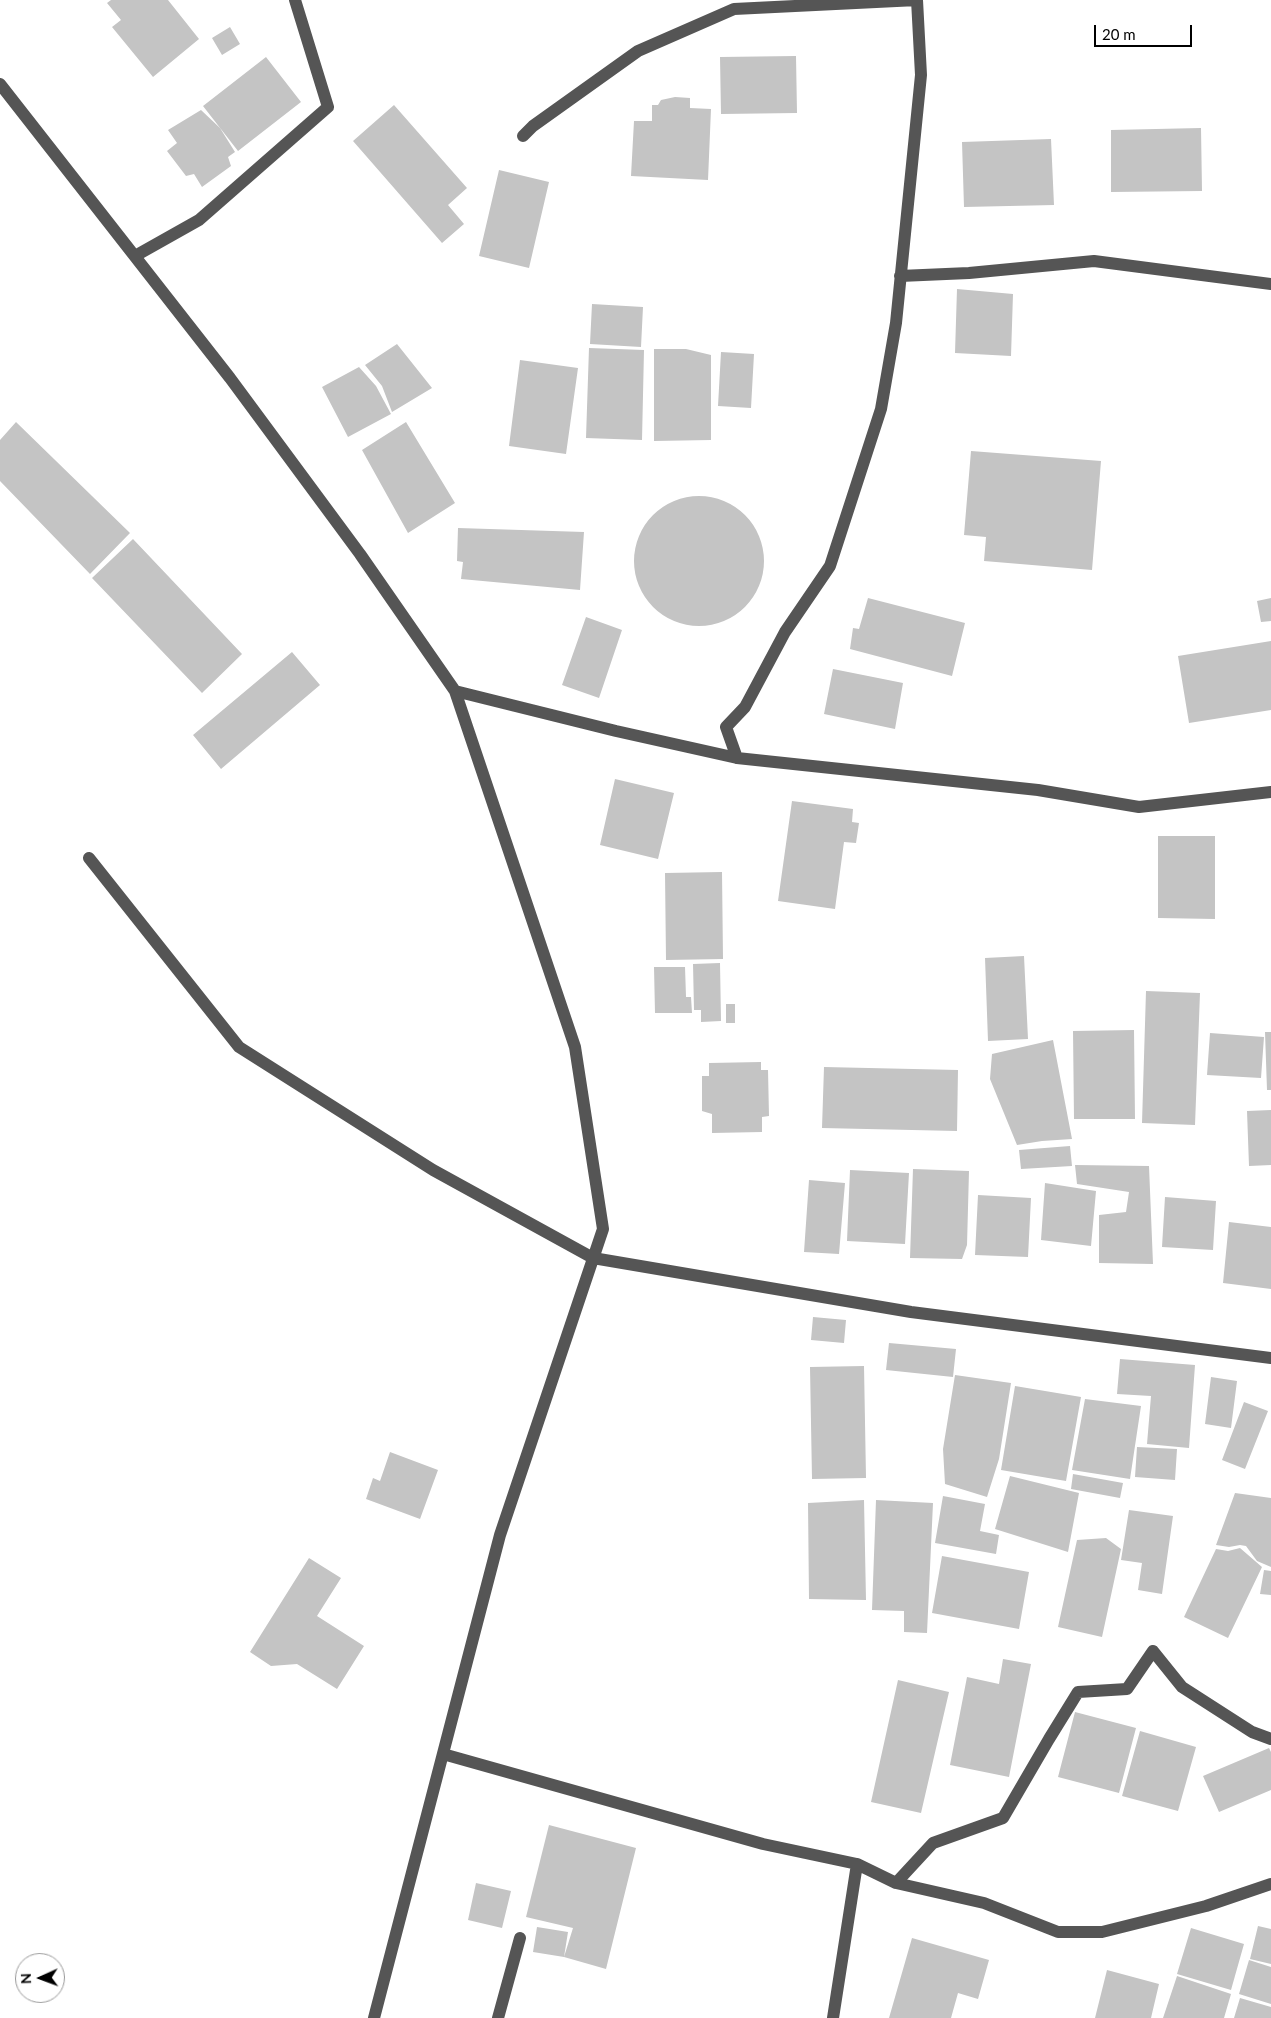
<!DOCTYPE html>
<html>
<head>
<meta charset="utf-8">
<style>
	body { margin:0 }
	#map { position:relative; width:1271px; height:2018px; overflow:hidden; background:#fff; font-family:Lato,sans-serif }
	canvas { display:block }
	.north { position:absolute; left:15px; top:1953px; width:50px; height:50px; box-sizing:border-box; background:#fff; border:1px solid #999; border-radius:50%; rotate:268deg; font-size:14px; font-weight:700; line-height:20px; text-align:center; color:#000 }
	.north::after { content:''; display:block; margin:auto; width:18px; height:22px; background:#000; clip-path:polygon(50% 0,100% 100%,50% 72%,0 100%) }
	.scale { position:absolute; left:1094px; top:25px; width:98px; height:22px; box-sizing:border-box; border:2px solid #000; border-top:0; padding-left:6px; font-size:15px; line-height:18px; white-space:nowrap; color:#000; -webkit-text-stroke:4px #fff; paint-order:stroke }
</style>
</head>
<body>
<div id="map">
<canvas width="1271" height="2018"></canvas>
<div class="north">N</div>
<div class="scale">20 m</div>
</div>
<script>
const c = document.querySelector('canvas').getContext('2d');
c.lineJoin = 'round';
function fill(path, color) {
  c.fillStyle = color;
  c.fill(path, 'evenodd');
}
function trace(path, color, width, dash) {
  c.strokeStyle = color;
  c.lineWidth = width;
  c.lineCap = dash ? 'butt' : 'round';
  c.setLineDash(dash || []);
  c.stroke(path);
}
fill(new Path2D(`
	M111 0H168L199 39 153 77 112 27 121 20 107 3Z
	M230 27 240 44 222 55 212 38Z
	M796 56 797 113 721 114 720 57Z
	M266 57 301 102 238 151 203 106Z
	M675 97 690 98V108L711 109 708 180 631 176 634 121H652V105H658L661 100Z
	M394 105 467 188 448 205 464 224 442 243 353 141Z
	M201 110 220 128 235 152 228 157 231 166 202 187 194 174 186 176 167 151 177 143 168 130Z
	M1201 128 1202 191 1111 192V130Z
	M1051 139 1054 205 964 207 962 142Z
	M499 170 549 182 529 268 479 256Z
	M957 289 1013 294 1011 356 955 353Z
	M592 304 643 307 641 347 590 344Z
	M397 344 432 388 392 412 382 386 365 365Z
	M589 348 644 350 642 440 586 438Z
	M654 349H686L711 355V440L654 441Z
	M721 352 754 354 751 408 718 406Z
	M520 360 578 368 566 454 509 446Z
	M359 367 376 386 391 414 348 437 322 387Z
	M16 422 130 533 90 574 0 481V440Z
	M406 422 455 503 408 533 362 450Z
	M971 451 1101 461 1092 570 984 561 986 537 964 535Z
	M634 561a65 65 0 1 1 130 0a65 65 0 1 1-130 0Z
	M458 528 584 532 580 590 461 579 463 562 457 561Z
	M133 539 242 654 202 693 92 578Z
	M868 598 965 623 952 676 850 649 853 628 859 629Z
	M1271 598V621L1261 622 1257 601Z
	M586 617 622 630 599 698 562 685Z
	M1271 641V710L1189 723 1178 656Z
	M292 652 320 685 221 769 193 735Z
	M833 669 903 683 895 729 824 714Z
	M615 779 674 793 658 859 600 845Z
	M792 801 853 809 852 822 859 823 856 843 844 842 835 909 778 901Z
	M1158 836H1215V919L1158 918Z
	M722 872 723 959 666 960 665 873Z
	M1024 956 1028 1039 988 1041 985 958Z
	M720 963 721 1021 701 1022V1010H694L693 964Z
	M654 967H685L686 997H691L692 1013H655Z
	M1146 991 1200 993 1195 1125 1142 1123Z
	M726 1004H735V1023H726Z
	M1134 1030 1135 1119H1074L1073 1031Z
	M1265 1032H1271V1090H1267Z
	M1210 1033 1264 1037 1261 1078 1207 1075Z
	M1053 1040 1072 1139 1042 1141 1017 1145 990 1079 992 1054Z
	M761 1062V1070H768L769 1116 762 1117V1132L712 1133V1114L702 1111V1076H709V1063Z
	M824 1067 958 1070 957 1131 822 1128Z
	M1271 1110V1165L1249 1166 1247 1111Z
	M1070 1146 1072 1166 1021 1169 1019 1150Z
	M1075 1165 1149 1166 1153 1264 1099 1263V1215L1126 1212 1129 1192 1077 1184Z
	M913 1169 969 1171 967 1245 962 1259 910 1258Z
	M850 1170 909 1173 905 1244 847 1241Z
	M809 1180 845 1183 839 1254 804 1252Z
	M1045 1183 1096 1191 1091 1246 1041 1240Z
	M978 1195 1031 1198 1028 1257 975 1255Z
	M1165 1197 1216 1201 1213 1250 1162 1247Z
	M1229 1222 1271 1227V1289L1223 1283Z
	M813 1317 846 1320 844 1343 811 1340Z
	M889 1343 956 1349 953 1377 886 1370Z
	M1120 1359 1195 1365 1189 1448 1147 1444 1151 1396 1117 1394Z
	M864 1366 866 1478 812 1479 810 1367Z
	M955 1375 1011 1383 999 1459 987 1497 945 1484 943 1449Z
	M1211 1377 1237 1381 1231 1428 1205 1424Z
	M1015 1386 1081 1397 1066 1481 1001 1470Z
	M1085 1399 1141 1406 1130 1479 1072 1470Z
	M1244 1402 1268 1411 1245 1469 1222 1460Z
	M1137 1447 1177 1449 1175 1480 1135 1477Z
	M390 1452 438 1470 420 1519 366 1499 373 1478 380 1481Z
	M1073 1474 1123 1483 1120 1498 1071 1489Z
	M1010 1476 1079 1493 1068 1552 995 1529Z
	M1235 1493 1271 1498V1567L1257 1561 1246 1546 1240 1545 1229 1547 1216 1545Z
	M943 1496 985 1504 980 1531 999 1535 996 1554 935 1543Z
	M864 1500 866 1600 809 1599 808 1503Z
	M876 1500 933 1503 927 1633 904 1632V1611L872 1610Z
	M1129 1510 1173 1516 1162 1594 1138 1590 1142 1563 1121 1560Z
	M1106 1538 1121 1549 1102 1637 1058 1627 1077 1540Z
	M1240 1548 1262 1567 1228 1638 1184 1617 1216 1549 1228 1551Z
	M942 1556 1029 1572 1019 1629 932 1613Z
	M309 1558 341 1578 317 1616 364 1646 337 1689 297 1664 271 1666 250 1652Z
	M1264 1570 1271 1571V1595L1260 1594Z
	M1003 1659 1031 1664 1009 1777 950 1765 967 1677 999 1684Z
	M898 1680 949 1692 921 1813 871 1802Z
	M1075 1712 1136 1728 1119 1793 1058 1777Z
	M1140 1731 1196 1747 1178 1811 1122 1796Z
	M1269 1748 1271 1752V1790L1219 1812 1203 1776Z
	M549 1825 636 1848 606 1969 564 1957 573 1928 526 1917Z
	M476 1883 511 1891 502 1928 468 1920Z
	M1258 1926 1271 1929V1964L1250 1959Z
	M537 1927 568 1932 564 1957 533 1952Z
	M1191 1928 1244 1944 1231 1990 1177 1974Z
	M912 1938 989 1960 978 1999 958 1993 951 2018H889Z
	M1249 1960 1271 1967V2004L1239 1994Z
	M1107 1970 1159 1984 1151 2018H1095Z
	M1177 1976 1231 1994 1224 2018H1163Z
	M1240 1998 1271 2007V2018H1234Z`), '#c4c4c4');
trace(new Path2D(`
	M0 84 230 378 360 554 455 691 575 1047 603 1229 500 1535 374 2018
	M523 136 533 126 638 51 734 9 917 0
	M135 256 199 220 328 107 295 0
	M900 276 969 273 1094 261 1271 284
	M455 691 616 731 737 758 1038 790 1139 807 1271 792
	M737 758 726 727 745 707 785 632 830 566 881 409 896 323 921 75 917 0
	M89 858 239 1047 433 1170 593 1258 911 1312 1271 1358
	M443 1754 763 1844 857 1864 896 1883 984 1903 1058 1932H1102L1206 1906 1271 1884
	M896 1883 933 1843 1003 1818 1049 1739 1078 1692 1127 1689 1153 1651 1182 1687 1252 1732 1271 1739
	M498 2018 520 1938
	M833 2018 857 1864`), '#555', 12);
</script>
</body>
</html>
